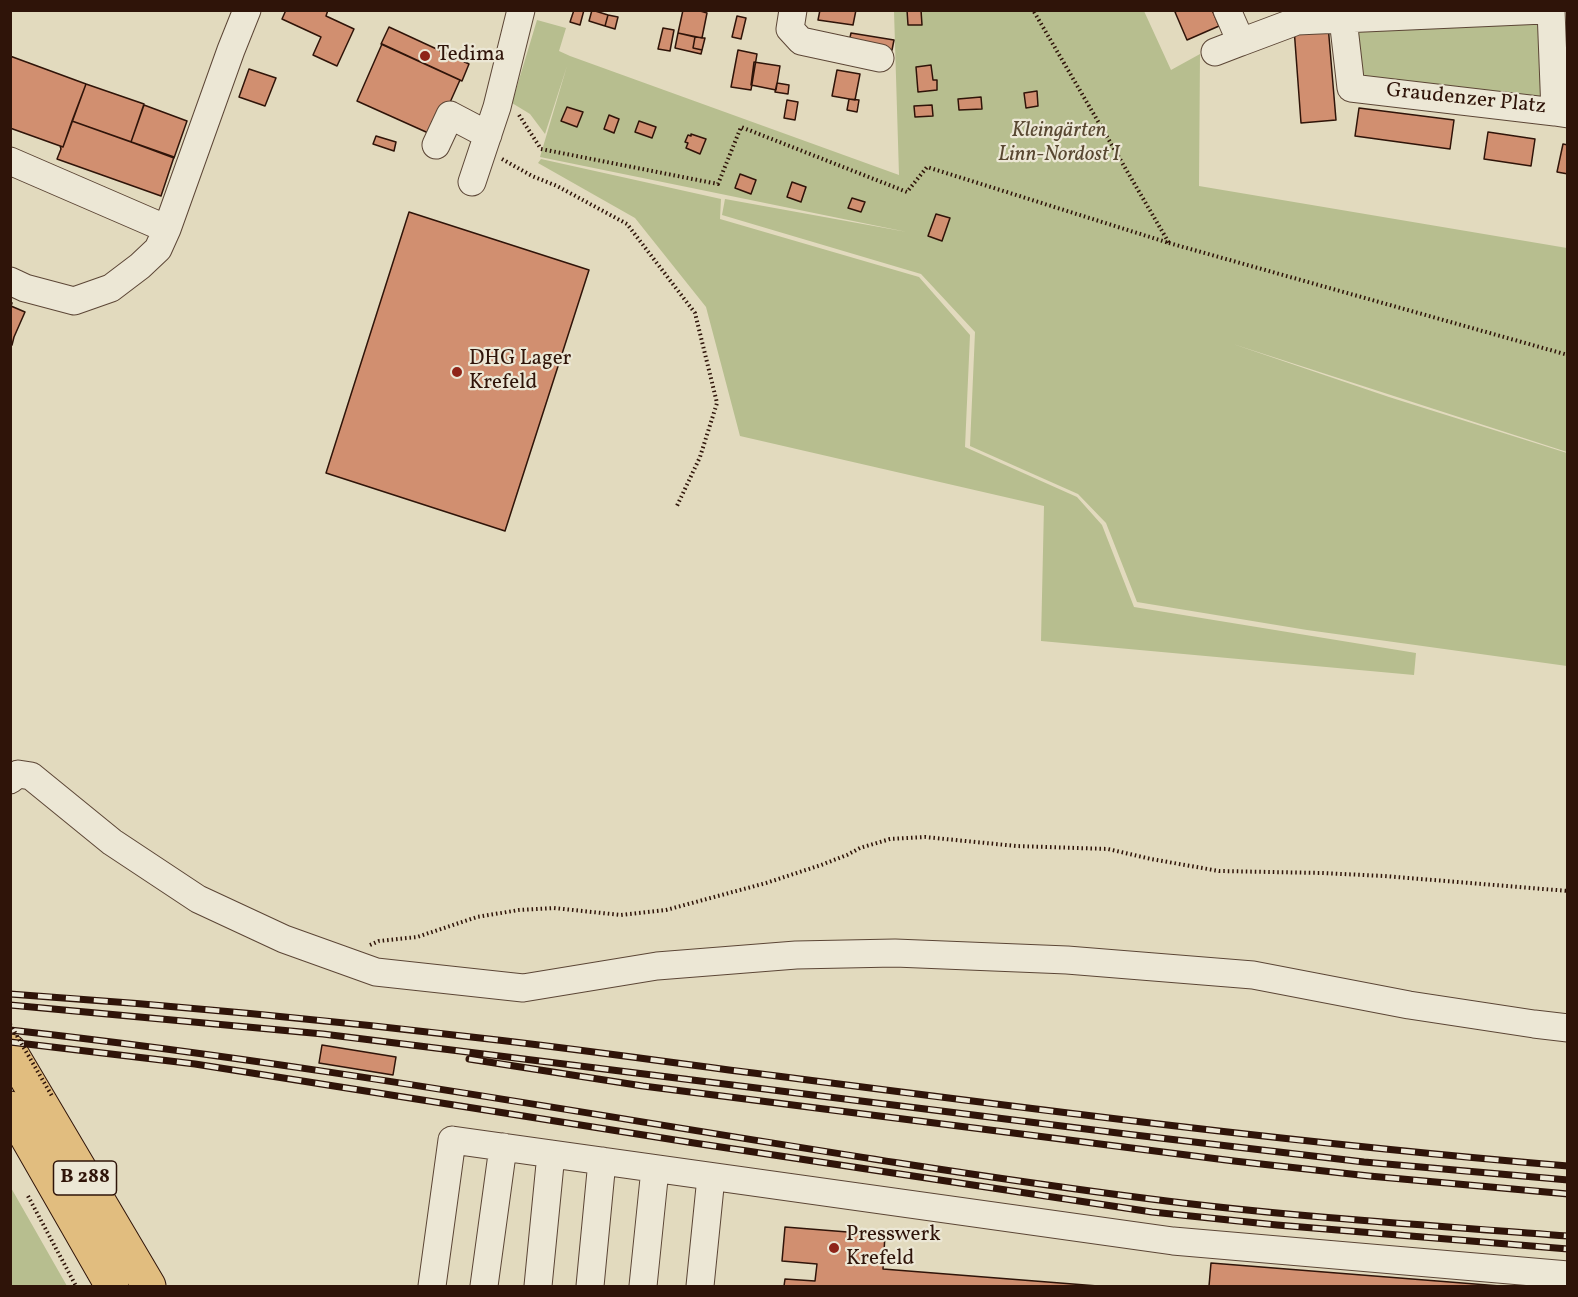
<!DOCTYPE html>
<html>
<head>
<meta charset="utf-8">
<style>
	body { margin:0 }
	#map { position:relative; width:1578px; height:1297px; overflow:hidden; background:#e2dabe; font-family:Vollkorn,serif }
	canvas { display:block }
	.frame { position:absolute; inset:0; border:12px solid #2f1409; pointer-events:none }
</style>
</head>
<body>
<div id="map">
<canvas width="1578" height="1297"></canvas>
<div class="frame"></div>
</div>
<script>
const c = document.querySelector('canvas').getContext('2d');
c.lineJoin = 'round';
function fill(path, color) {
  c.fillStyle = color;
  c.fill(path, 'evenodd');
}
function trace(path, color, width, dash) {
  c.strokeStyle = color;
  c.lineWidth = width;
  c.lineCap = dash ? 'butt' : 'round';
  c.setLineDash(dash || []);
  c.stroke(path);
}
function drawText(font, color, halo, rows, align = 'center') {
  c.font = font + ' Vollkorn,serif';
  c.lineWidth = 4.5;
  c.setLineDash([]);
  c.textBaseline = 'middle';
  c.strokeStyle = halo;
  c.fillStyle = color;
  for (const [text, x, y, turn = 0] of rows) {
    c.save();
    c.translate(x, y);
    c.rotate((+turn || 0) * Math.PI / 180);
    c.textAlign = isNaN(turn) ? turn : align;
    if (halo) c.strokeText(text, 0, 0);
    c.fillText(text, 0, 0);
    c.restore();
  }
}
fill(new Path2D(`
	M894 11H1144L1171 70 1200 54 1199 186 1567 248V452L1233 344 1389 397 1567 453V666L1307 630 1137 602 1106 523 1078 494 970 446 975 332 921 274 722 215 725 199 907 232 540 157 567 66 545 134 530 114 512 103 537 20 566 28 559 51 570 56 899 175Z
	M1538 23 1544 98 1361 76 1357 33 1360 27Z
	M541 159 721 199 720 219 919 277 970 335 965 447 1077 497 1102 525 1134 607 1416 653 1414 675 1041 641 1044 506 740 436 706 307 635 218 538 163Z
	M10 1186 67 1286H11Z`), '#b7be8f');
const building = new Path2D(`
	M286 10H328L326 16 354 29 337 66 313 55 321 37 282 19Z
	M574 10H584L580 25 570 22Z
	M592 10 608 15 605 26 589 21Z
	M683 10H697L707 13 702 38 678 33Z
	M820 10H856L853 25 818 20Z
	M907 10H921L922 25H908Z
	M1179 10H1212L1219 26 1187 40 1175 12Z
	M608 15 618 17 615 29 605 26Z
	M737 16 746 18 741 39 732 37Z
	M1328 25 1336 120 1301 123 1294 28Z
	M389 27 469 64 462 81 381 44Z
	M663 28 674 30 670 51 658 49Z
	M678 33 695 37 693 48 702 50 701 54 675 48Z
	M851 33 894 40 892 50 849 42Z
	M695 37 705 38 702 50 693 48Z
	M382 44 460 80 435 136 357 101Z
	M738 50 757 54 751 90 731 87Z
	M10 56 86 84 63 147 10 128Z
	M754 62 780 66 776 90 751 85Z
	M931 65 933 80H937V90L918 92 916 67Z
	M249 69 276 78 265 106 239 97Z
	M837 70 860 74 855 100 832 96Z
	M777 83 789 85 788 94 775 92Z
	M86 84 144 104 131 142 72 121Z
	M1037 91 1038 106 1026 108 1024 93Z
	M981 97 982 109 959 110 958 99Z
	M849 99 859 100 857 112 847 110Z
	M787 100 798 102 795 120 784 118Z
	M144 105 187 121 174 158 131 142Z
	M932 105 933 116 915 117 914 106Z
	M567 107 583 112 577 127 561 121Z
	M1359 108 1454 120 1450 149 1355 136Z
	M609 115 619 119 614 133 604 129Z
	M72 121 174 157 161 196 57 159 61 149 60 146 63 147Z
	M639 121 656 127 652 138 635 132Z
	M1488 132 1535 139 1531 166 1484 159Z
	M691 134 706 139 700 154 686 148 688 143 685 142 688 135 691 136Z
	M376 136 396 142 394 151 373 144Z
	M1563 144 1568 145V174L1557 172Z
	M740 174 756 180 751 194 735 188Z
	M792 182 806 187 801 202 787 197Z
	M852 198 865 202 861 212 848 208Z
	M409 212 589 270 505 531 326 473Z
	M936 214 950 218 942 241 928 236Z
	M10 302 12 303 11 306 25 312 14 337 12 345 10 346Z
	M322 1045 396 1057 393 1075 319 1063Z
	M785 1227 885 1235 883 1269 1098 1286H784L785 1279 815 1281 817 1264 782 1261Z
	M1211 1263 1500 1286H1209Z`);
fill(building, '#d18f70');
trace(building, '#2f1409', 1.5);
const minor = new Path2D(`
	M793 10 790 29 801 41 880 58
	M1227 10 1241 42 1297 21 1544 10
	M1342 10 1351 88 1555 112 1568 114
	M1551 10 1555 112
	M1215 52 1241 42
	M436 145 450 115 488 135
	M10 161 167 229
	M472 182 497 107 521 10
	M10 281 25 288 74 301 111 288 140 266 158 249 167 229 231 50 247 10
	M10 780 18 774 31 776 112 842 198 899 284 939 376 972 523 988 657 966 796 955 895 953 1067 960 1253 975 1409 1005 1534 1024 1568 1028
	M432 1286 452 1140 1173 1241 1568 1275
	M484 1286 503 1147
	M538 1286 551 1154
	M590 1286 602 1161
	M643 1286 655 1169
	M700 1286 711 1177`);
const major = new Path2D(`
	M10 1051 149 1286
	M10 1108 112 1286`);
trace(minor, '#5c4636', 29);
trace(major, '#2f1409', 35);
trace(new Path2D(`
	M519 115 541 149 718 184 741 127 907 192 927 167 1169 243 1033 10
	M502 159 532 176 557 186 627 224 695 313 717 403 700 457 676 508
	M1169 243 1568 355
	M370 945 379 941 417 937 477 917 519 910 554 908 621 915 666 910 766 883 821 865 847 855 860 848 890 839 925 837 1016 846 1108 849 1151 859 1219 871 1322 873 1384 876 1568 891
	M28 1196 76 1286`), '#2f1409', 4, [1.5, 3]);
trace(minor, '#ece7d5', 27);
trace(major, '#e1bd7f', 33);
const rail = new Path2D(`
	M10 994C170 1005 330 1020 489 1039 585 1050 681 1064 777 1076 1040 1110 1303 1144 1568 1166
	M10 1005 323 1034 1126 1134 1364 1162 1568 1180
	M10 1030C393 1072 770 1150 1151 1199 1289 1217 1429 1225 1568 1236
	M10 1042 195 1064 694 1143 1152 1212 1277 1225 1568 1249
	M469 1059 643 1086 1234 1161 1369 1176 1568 1194`);
trace(rail, '#2f1409', 7);
trace(rail, '#ece7d5', 4.5, [14]);
trace(new Path2D(`
	M10 1024 52 1096`), '#2f1409', 4, [1.5, 3]);
for (const [x, y, r, color] of [
	[425,56,6,"#8f2418"],
	[457,372,6,"#8f2418"],
	[834,1248,6,"#8f2418"]
]) {
  const dot = new Path2D();
  dot.arc(x, y, r, 0, 2 * Math.PI);
  c.fillStyle = color;
  c.fill(dot);
  trace(dot, '#ece7d5', 2);
}
for (const [x, y, w] of [
	[85,1178,63]
]) {
  const box = new Path2D();
  box.roundRect(x - w / 2, y - 17, w, 34, 4.5);
  c.fillStyle = '#ece7d5';
  c.fill(box);
  trace(box, '#2f1409', 1.5);
}
drawText('bold 20px', '#2f1409', null, [
	["B 288",85,1178]
]);
drawText('21px', '#2f1409', '#ece7d5', [
	["Tedima",437,56],
	["DHG Lager",469,360],
	["Krefeld",469,384],
	["Presswerk",846,1236],
	["Krefeld",846,1260]
], 'left');
drawText('21px', '#2f1409', '#ece7d5', [
	["Graudenzer Platz",1466,100,6]
]);
drawText('italic 21px', '#584731', '#ece7d5', [
	["Kleingärten",1059,132],
	["Linn-Nordost I",1059,156]
]);
</script>
</body>
</html>
